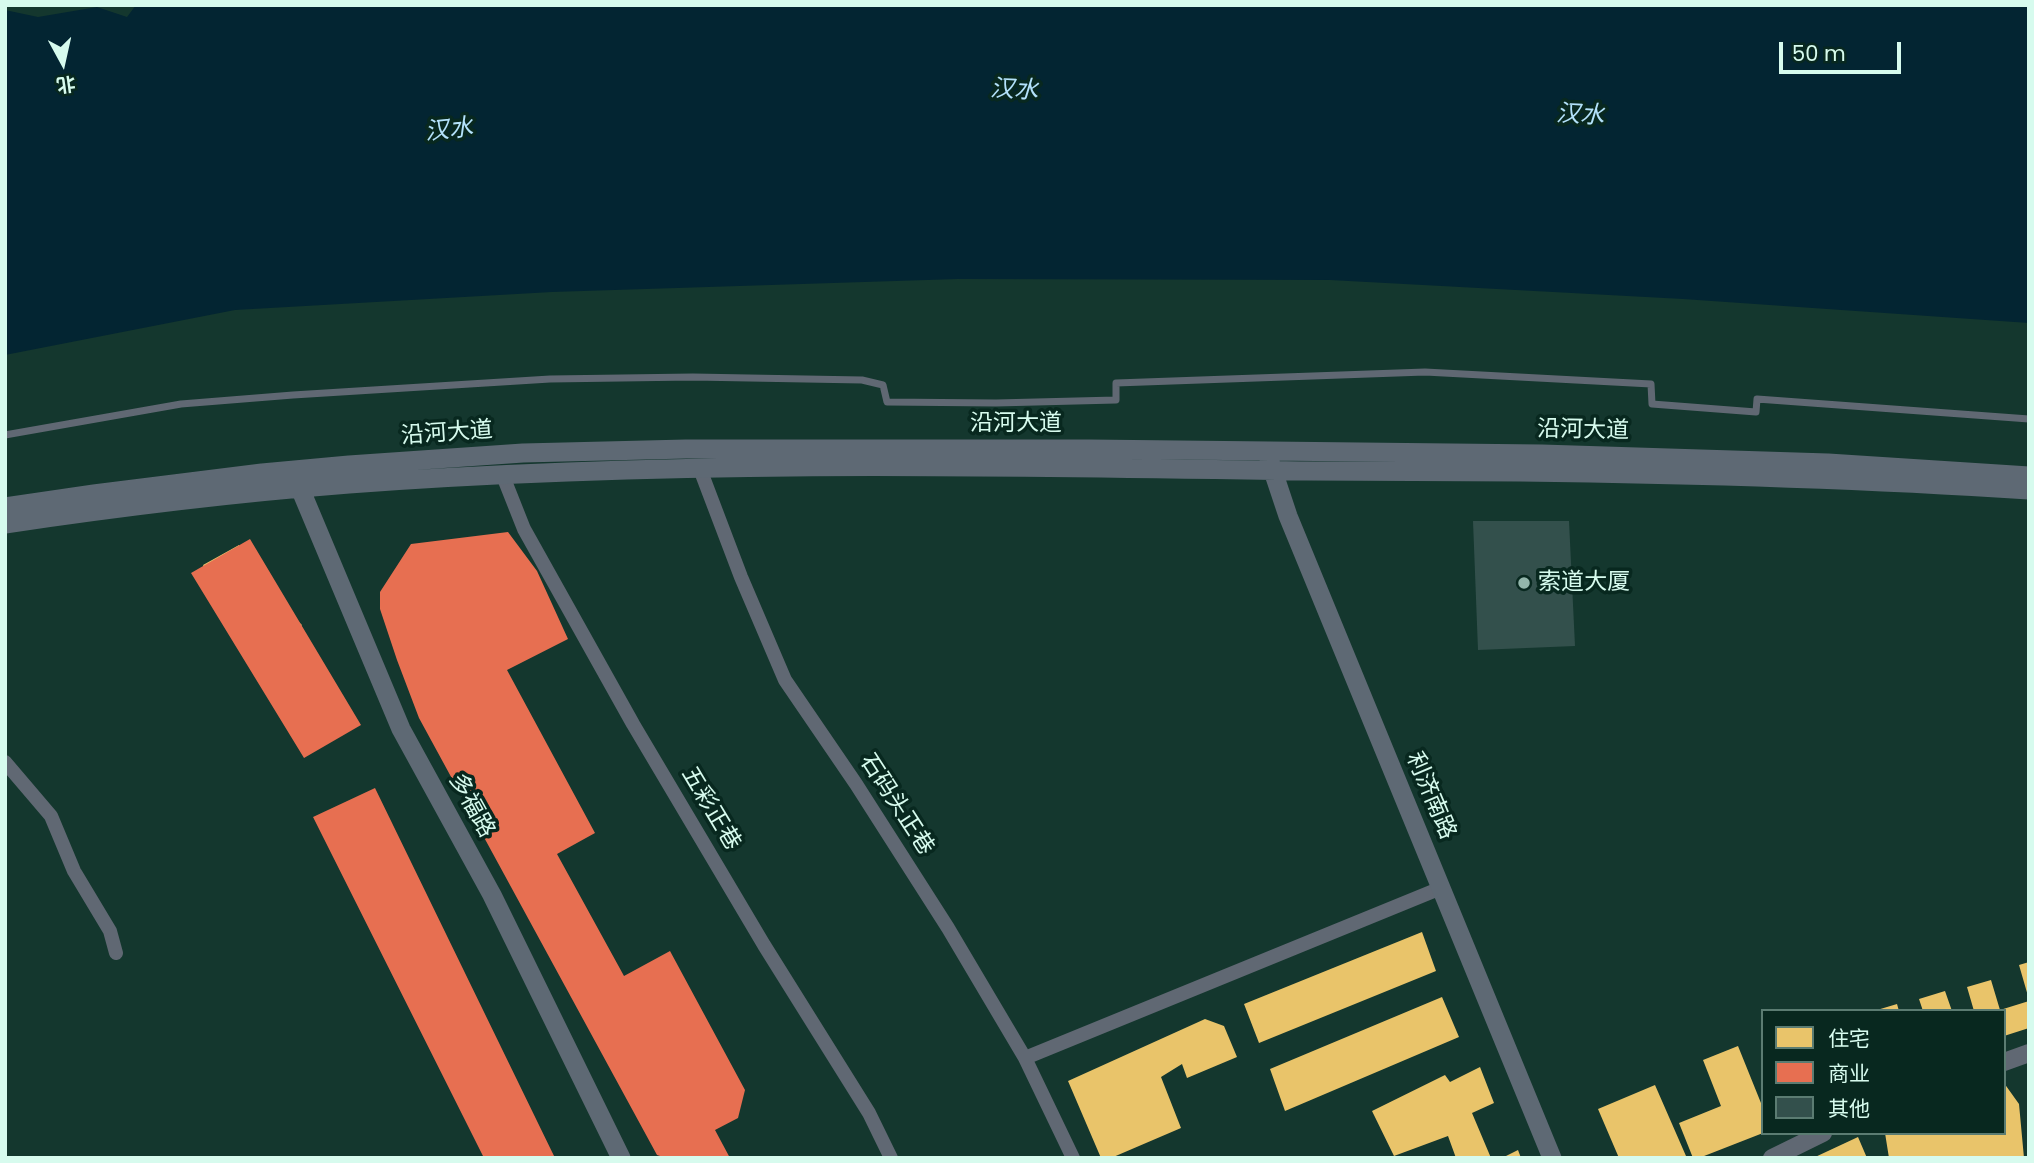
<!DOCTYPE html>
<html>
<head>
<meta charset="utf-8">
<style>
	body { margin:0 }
	#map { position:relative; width:2034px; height:1163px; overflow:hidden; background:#14372e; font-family:Poppins,"Noto Sans SC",sans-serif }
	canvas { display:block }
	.frame { position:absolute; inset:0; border:7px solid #d7fbee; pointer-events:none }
	.legend { position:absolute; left:1761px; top:1009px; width:245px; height:126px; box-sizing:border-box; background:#08281f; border:2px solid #5b7c72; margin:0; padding:9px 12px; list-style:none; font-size:21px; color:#d7fbee }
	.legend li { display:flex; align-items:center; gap:14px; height:35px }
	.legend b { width:35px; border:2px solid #5b7c72 }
	.north { position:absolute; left:28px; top:28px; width:70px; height:70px; -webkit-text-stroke:5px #08281f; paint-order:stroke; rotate:172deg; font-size:19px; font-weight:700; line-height:28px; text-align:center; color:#d7fbee }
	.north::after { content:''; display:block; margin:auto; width:24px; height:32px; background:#d7fbee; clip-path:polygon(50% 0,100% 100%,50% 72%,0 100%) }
	.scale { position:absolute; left:1779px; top:42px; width:122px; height:32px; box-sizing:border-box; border:4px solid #d7fbee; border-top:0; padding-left:9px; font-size:21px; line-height:24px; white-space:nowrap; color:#d7fbee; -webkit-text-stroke:5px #08281f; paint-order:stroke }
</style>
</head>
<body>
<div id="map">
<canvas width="2034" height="1163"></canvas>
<div class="frame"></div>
<ul class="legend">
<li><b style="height:19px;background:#e9c46a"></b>住宅</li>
<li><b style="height:19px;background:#e76f51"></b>商业</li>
<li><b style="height:19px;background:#33504c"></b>其他</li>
</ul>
<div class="north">北</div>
<div class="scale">50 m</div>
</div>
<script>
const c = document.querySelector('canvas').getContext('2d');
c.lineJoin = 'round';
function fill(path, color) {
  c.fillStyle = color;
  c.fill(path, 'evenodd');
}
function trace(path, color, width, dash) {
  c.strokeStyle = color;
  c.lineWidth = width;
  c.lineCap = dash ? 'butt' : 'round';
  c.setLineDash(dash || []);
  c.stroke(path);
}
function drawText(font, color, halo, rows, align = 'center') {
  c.font = font + ' Poppins,"Noto Sans SC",sans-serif';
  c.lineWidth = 7;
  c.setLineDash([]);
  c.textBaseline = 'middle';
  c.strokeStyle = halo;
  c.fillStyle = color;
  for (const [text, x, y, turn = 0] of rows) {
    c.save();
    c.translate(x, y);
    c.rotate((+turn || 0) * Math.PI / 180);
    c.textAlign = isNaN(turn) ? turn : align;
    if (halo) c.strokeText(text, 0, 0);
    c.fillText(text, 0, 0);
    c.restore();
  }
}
fill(new Path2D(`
	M136 5H2029V323L1683 299 1330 280 958 279 552 292 235 310 5 355V10L38 17 97 7 127 17Z`), '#032532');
fill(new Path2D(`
	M490 537 518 547 513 559 524 563 514 592 535 607 519 629 499 615 468 658 463 654 456 664 430 644 439 634 426 623 464 582 479 543 487 546Z
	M239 545 248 572 263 589 302 625 293 635 318 658 299 681 236 626 213 590 203 565Z
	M1422 932 1436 971 1259 1043 1244 1004Z
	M2029 962V996H2028L2019 965Z
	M1991 980 2000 1010 2029 1001V1028L2004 1036V1011H1974L1967 987Z
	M1945 991 1952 1011H1923L1919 999Z
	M1442 997 1459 1037 1285 1111 1270 1069Z
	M1897 1004 1899 1011H1877V1010Z
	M1205 1019 1224 1026 1237 1057 1187 1078 1182 1064 1161 1077 1181 1128 1111 1158H1101L1068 1081Z
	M1738 1046 1763 1108V1133L1699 1158H1693L1679 1123 1721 1106 1703 1060Z
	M1480 1067 1494 1103 1472 1113 1491 1158H1456L1448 1136 1394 1156 1372 1111 1445 1075 1450 1082Z
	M2004 1083 2019 1104 2024 1158H1889L1885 1133H2004Z
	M1655 1085 1686 1156 1681 1158H1619L1598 1109Z
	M1858 1137 1867 1158H1813Z
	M1518 1150 1521 1158H1502Z`), '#e9c46a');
fill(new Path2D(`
	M508 532 537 571 568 639 507 670 595 833 557 854 624 976 670 951 745 1090 738 1118 715 1130 730 1158H666L657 1155 419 718 397 660 380 609V592L411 544Z
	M250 539 361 725 304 758 191 573Z
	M375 788 555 1158H484L313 817Z`), '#e76f51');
fill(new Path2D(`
	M1473 521H1569L1575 646 1478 650Z`), '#33504c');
trace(new Path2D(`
	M5 435 181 404 293 395 550 379 693 377 862 380 883 385 887 402 996 403 1116 400V383L1425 372 1651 384 1652 404 1756 412 1757 399 2029 419`), '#606873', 7);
trace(new Path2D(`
	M700 469 741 577 785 680 856 784 948 928 1025 1058 1073 1158
	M503 476 524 529 633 724 764 945 869 1113 891 1158
	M5 762 51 816 74 871 110 931 116 953
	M1025 1058 1441 888`), '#606873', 14);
trace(new Path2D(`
	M2004 1062 2029 1053
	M1772 1158 1823 1133`), '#606873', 18);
trace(new Path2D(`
	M1269 459 1288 516 1552 1158
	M297 481 401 729 492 895 621 1158
	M5 507 94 494 262 473 349 465 523 453 686 449H1089L1542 454 1828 463 2029 476
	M5 524C119 507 234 493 349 484 667 460 988 466 1306 471 1377 472 1449 471 1520 472 1689 474 1860 479 2029 490`), '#5e6974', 19);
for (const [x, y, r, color] of [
	[1524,583,7,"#93b6ab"]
]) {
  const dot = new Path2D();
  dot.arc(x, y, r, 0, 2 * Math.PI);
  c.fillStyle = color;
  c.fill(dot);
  trace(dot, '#08281f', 2.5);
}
drawText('23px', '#d7fbee', '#08281f', [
	["沿河大道",1016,424],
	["沿河大道",1583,431,1],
	["沿河大道",447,434,-4],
	["利济南路",1430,796,67],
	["石码头正巷",896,805,57],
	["多福路",471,806,61],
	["五彩正巷",710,809,59]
]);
drawText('23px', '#d7fbee', '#08281f', [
	["索道大厦",1538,583]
], 'left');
drawText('italic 24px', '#b4e2fb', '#08281f', [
	["汉水",1014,91,3],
	["汉水",1580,116,3],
	["汉水",449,131,-6]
]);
</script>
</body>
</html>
